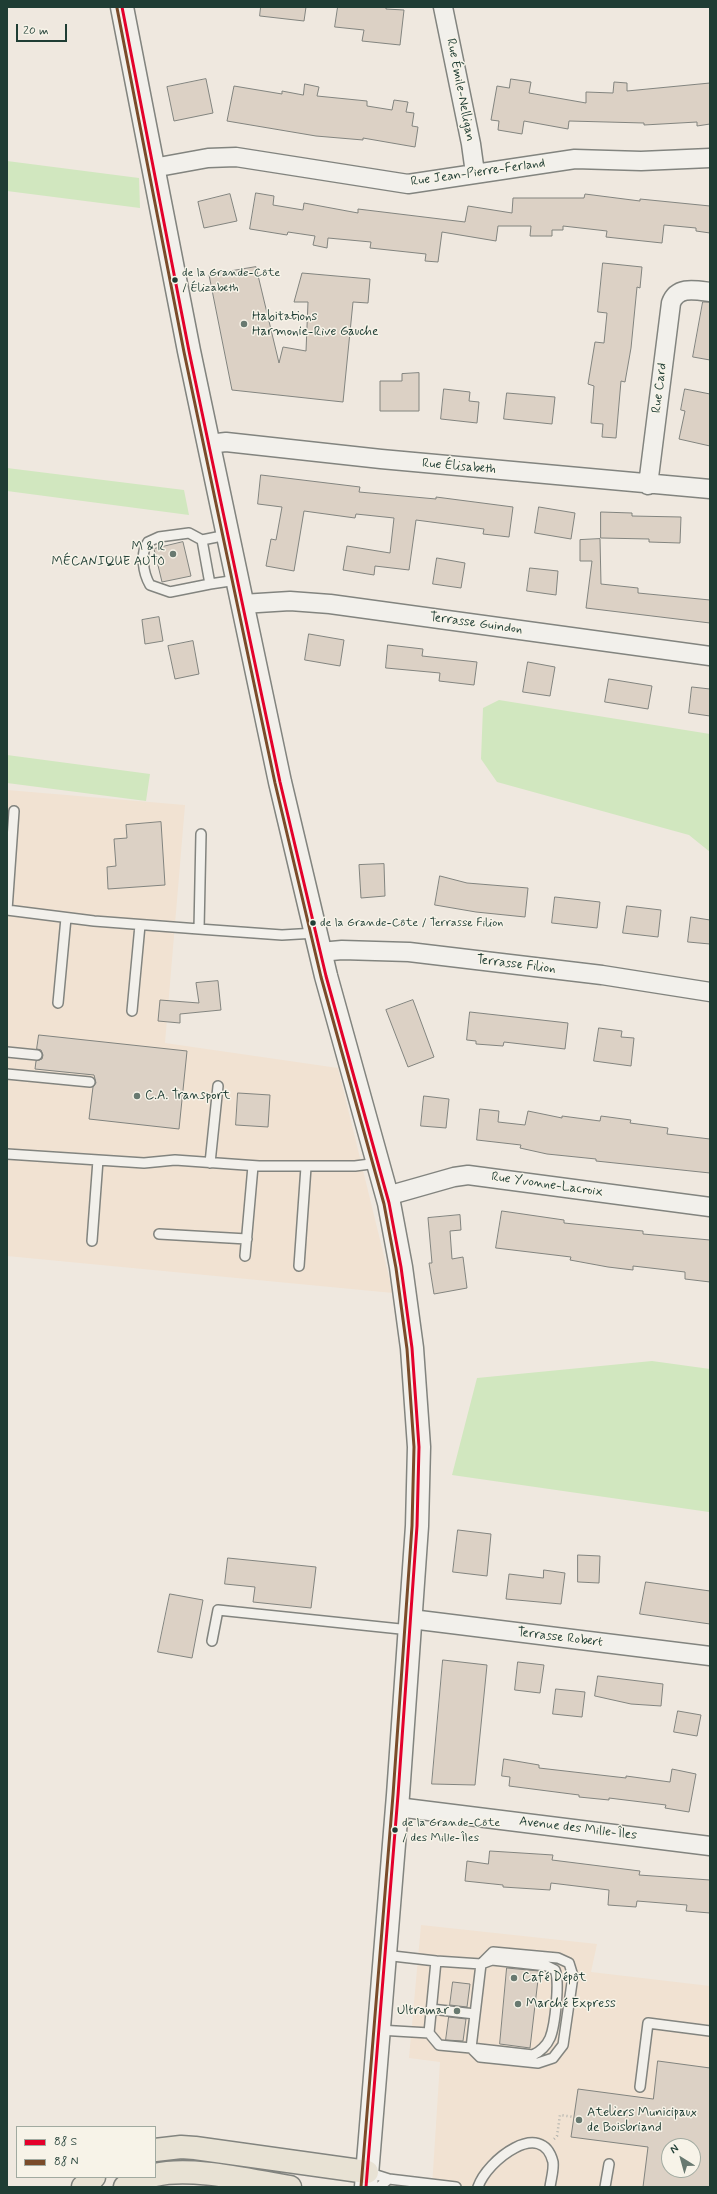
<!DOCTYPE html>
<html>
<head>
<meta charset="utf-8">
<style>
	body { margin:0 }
	#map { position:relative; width:717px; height:2194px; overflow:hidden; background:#efe8df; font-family:Mynerve,sans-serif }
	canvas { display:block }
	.frame { position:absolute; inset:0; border:8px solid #1f3d34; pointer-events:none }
	.legend { position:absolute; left:16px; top:2126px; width:140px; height:52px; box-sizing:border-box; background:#f7f3e8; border:1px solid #a1aaa0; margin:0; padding:5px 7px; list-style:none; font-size:12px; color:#1f3d34 }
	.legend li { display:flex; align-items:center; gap:8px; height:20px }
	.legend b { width:20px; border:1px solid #a1aaa0 }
	.north { position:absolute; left:661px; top:2138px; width:40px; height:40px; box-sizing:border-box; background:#f7f3e8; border:1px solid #a1aaa0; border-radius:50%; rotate:323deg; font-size:11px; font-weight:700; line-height:16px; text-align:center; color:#1f3d34 }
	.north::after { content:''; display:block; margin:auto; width:14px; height:18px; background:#687970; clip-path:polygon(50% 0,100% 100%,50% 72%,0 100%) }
	.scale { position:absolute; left:16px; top:24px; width:51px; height:18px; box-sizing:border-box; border:2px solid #1f3d34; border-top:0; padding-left:5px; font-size:12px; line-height:14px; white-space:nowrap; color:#1f3d34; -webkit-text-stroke:3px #f7f3e8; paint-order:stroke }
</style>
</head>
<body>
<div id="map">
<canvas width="717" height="2194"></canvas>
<div class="frame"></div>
<ul class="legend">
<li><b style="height:5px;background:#e4002b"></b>88 S</li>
<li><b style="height:5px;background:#7a4b2a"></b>88 N</li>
</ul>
<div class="north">N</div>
<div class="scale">20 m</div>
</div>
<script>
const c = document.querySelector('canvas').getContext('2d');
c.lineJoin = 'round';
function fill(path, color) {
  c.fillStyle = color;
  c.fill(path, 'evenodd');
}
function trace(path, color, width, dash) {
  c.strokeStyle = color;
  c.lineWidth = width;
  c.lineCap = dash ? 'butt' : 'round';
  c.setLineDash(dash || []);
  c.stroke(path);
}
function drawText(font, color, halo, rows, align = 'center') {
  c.font = font + ' Mynerve,sans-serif';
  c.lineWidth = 3;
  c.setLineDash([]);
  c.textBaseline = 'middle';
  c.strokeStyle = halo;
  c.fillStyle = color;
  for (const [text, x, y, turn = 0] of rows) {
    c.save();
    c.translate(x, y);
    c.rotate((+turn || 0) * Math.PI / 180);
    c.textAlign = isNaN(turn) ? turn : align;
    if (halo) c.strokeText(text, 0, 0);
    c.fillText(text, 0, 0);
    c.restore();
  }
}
fill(new Path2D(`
	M7 790 185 805 165 1043 338 1068 393 1293 7 1256Z
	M421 1925 597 1944 591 1972 710 1986V2187H432L440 2062 409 2058ZM669 2146H693V2170H669Z`), '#f1e2d2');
fill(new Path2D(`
	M7 161 139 178 140 208 7 191Z
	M7 468 184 490 189 515 7 491Z
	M499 700 710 734V852L689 835 497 782 481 759 483 708Z
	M7 755 150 774 146 801 7 783Z
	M652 1361 710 1369V1516L709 1512 452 1475 477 1378Z`), '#d1e7bf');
const building = new Path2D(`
	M261 7H306L304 21 260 16Z
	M338 7H386V9L404 10 400 45 362 41 364 30 335 27Z
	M206 79 213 113 174 121 167 87Z
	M511 79 531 82 529 93 586 103V92L613 93 614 82 627 83V91L710 83V124L697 126V122L644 125V123L569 121 568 129 524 121 522 134 498 130 499 121 491 120 497 86 509 88Z
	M305 84 319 87 317 96 367 101V106L392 110 394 100 408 102 406 112 414 113 412 126 418 127 415 147 363 138V140L316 136 227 121 234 86 282 94V91L303 95Z
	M256 193 274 196 273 205 303 210 304 203 358 213V209L465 222 468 206 512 213 513 198H584L585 194 640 201V199L710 206V233L696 231V228L664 225 662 243 606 237 607 231 563 226V230H552V236H530L531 226H498L496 241 442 232 438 262 425 261 426 254 370 248 371 242 328 238 327 248 313 245 315 236 288 232 287 235 250 229Z
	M230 194 237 221 204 228 198 202Z
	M603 263 642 267 640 288 637 287 631 348 625 382 621 381 616 438 602 437 603 424 591 423 594 386 588 384 595 342 604 343 607 313 598 312Z
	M256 267 279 363 283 347 306 351 308 302H294L302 273 370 279 368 303 353 302 343 402 232 390 209 275Z
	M703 302H710V360L693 357Z
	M419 373V411H380V381H402V374Z
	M444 389 470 392 469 401 479 402 477 423 441 419Z
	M685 389 710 394V446L679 439 685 411 681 410Z
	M507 393 555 397 552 424 504 419Z
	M261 475 360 487 359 492 436 499V497L513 507 509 537 483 534 484 529 416 520 409 570 375 566 374 575 343 570 347 546 390 553 394 518 356 514 355 518 304 511 294 571 266 566 271 539 276 540 282 507 258 504Z
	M539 507 575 513 571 539 535 533Z
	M601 512 632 513V516L681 517 680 543 649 542V539L601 538Z
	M600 539 601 584 638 588V593L710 600V623L586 608 592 561H580V540Z
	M183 542 191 576 162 582 154 549Z
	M437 558 465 563 461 588 433 584Z
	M530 568 558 571 556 595 527 591Z
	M159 617 163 641 145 644 142 620Z
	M309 634 344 640 340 666 305 660Z
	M193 641 199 674 175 679 168 646Z
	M388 645 423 649 422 656 477 662 474 685 439 681 440 673 386 668Z
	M528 662 555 667 550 696 523 692Z
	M609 679 652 686 648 709 605 702Z
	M692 687 710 689V716L689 713Z
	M161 822 165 885 108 889 107 867 116 866 114 839 127 838 126 825Z
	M384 864 385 896 361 898 359 865Z
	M440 876 467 883 528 888 525 917 476 912 435 905Z
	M555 897 600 902 597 928 552 923Z
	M627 906 661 910 658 937 623 933Z
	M691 917 710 920V944L688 942Z
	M218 981 221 1010 180 1014V1023L158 1021 160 1000 199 1003 196 983Z
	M413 1000 434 1057 408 1067 386 1010Z
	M470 1012 568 1023 565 1049 504 1042 503 1046 476 1044V1041L467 1040Z
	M599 1028 622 1031 621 1037 634 1038 631 1066 594 1061Z
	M39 1035 187 1051 179 1129 89 1119 93 1087 96 1083 94 1075 35 1069 36 1061 42 1059 43 1055 41 1050 37 1049Z
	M238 1093 270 1095 268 1127 236 1125Z
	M424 1096 449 1099 446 1128 421 1126Z
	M480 1109 499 1111 498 1122 525 1125 528 1111 562 1118V1116L600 1121 601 1116 631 1120 630 1123 668 1128 667 1134 710 1139V1173L596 1161V1159L547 1154 520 1148 521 1145 477 1140Z
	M502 1211 564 1220V1223L643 1231V1234L710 1240V1282L685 1279V1272L633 1266V1270L608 1267 570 1260 571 1257 496 1248Z
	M460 1215 461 1230 450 1231 452 1259 463 1257 467 1288 434 1294 429 1263H432L428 1218Z
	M458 1530 491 1534 487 1576 453 1572Z
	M578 1555 600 1556 599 1583 578 1582Z
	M228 1558 316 1567 311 1608 253 1602 255 1587 225 1584Z
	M544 1570 565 1573 561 1604 506 1599 509 1574 543 1578Z
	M646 1582 710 1591V1624L640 1614Z
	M170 1594 203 1600 192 1658 158 1652Z
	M443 1660 487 1665 475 1785 432 1784Z
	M518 1662 544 1665 540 1693 515 1690Z
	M598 1676 663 1684 661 1706 631 1704 595 1696Z
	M556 1689 585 1692 582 1717 553 1714Z
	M678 1711 701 1715 697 1736 674 1732Z
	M504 1759 539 1765V1768L626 1778V1776L670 1782 672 1769 696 1774 689 1812 665 1808 666 1805 609 1798V1800L579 1797V1795L509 1786 510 1777 502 1776Z
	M490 1851 553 1855 552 1860 640 1871 639 1875 710 1880V1913L686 1911 687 1905 637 1901 636 1907 608 1905 609 1890 551 1883 550 1890 503 1887V1885L465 1881 467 1861 488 1864Z
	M507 1968 539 1971 530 2048 500 2044Z
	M453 1982 470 1984 467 2007 450 2005Z
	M449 2017 466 2019 463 2041 446 2040Z
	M658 2061 710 2068V2187H643L648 2147 571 2137 578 2089 653 2099ZM669 2146H693V2170H669Z`);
fill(building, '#dcd1c5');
trace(building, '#82847f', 1);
const service = new Path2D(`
	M227 535 202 540 210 584 237 580
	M202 540 189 533 159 537 148 542C140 553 143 573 150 585L170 592 210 584
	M201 834 199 929 282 935 316 933
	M7 910 94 921 199 929
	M7 910 14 811
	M58 1003 66 918
	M132 1011 140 925
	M7 1052 37 1055
	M7 1074 90 1082
	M7 1154 144 1163 175 1160 259 1166H355L378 1163
	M210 1163 218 1086
	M159 1234 247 1239
	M92 1241 98 1160
	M245 1256 253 1166
	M299 1266 306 1167
	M212 1641 218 1610 410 1630
	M431 2009 475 2014
	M379 2030 429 2033 436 1961 384 1955
	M429 2033 439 2045 471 2048 481 1964 436 1961
	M471 2048 480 2057 538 2063 553 2058 563 2045 573 1976 569 1963 558 1958 493 1952 481 1964
	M471 2048 533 2055C540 2052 547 2045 550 2038 555 2026 560 1981 555 1970L547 1966 492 1960 484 1963
	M640 2087 648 2023 710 2031
	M367 2172 389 2179 456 2187
	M379 2187 389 2179
	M478 2187C487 2160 542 2118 553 2162 554 2170 551 2179 550 2187
	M605 2187 609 2164`);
const minor = new Path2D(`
	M443 7 471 144 475 173
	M153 168 208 158 236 157 408 184 575 159 641 161 710 158
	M208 444 226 442 381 459 710 489
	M648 485 671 303C677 286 695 290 710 292
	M242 604 290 601 330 604 710 656
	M320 952 342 950 409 952 602 975 710 992
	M387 1196 454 1177 468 1175 710 1207
	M411 1619 710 1656
	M397 1807 710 1846`);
const secondary = new Path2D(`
	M122 7 189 351 280 782 326 976 389 1203 401 1267 412 1348 419 1447 417 1526 398 1795 366 2187`);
const motorway = new Path2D(`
	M155 2150 181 2147 195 2148 367 2172
	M155 2175C192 2166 252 2181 290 2187
	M83 2187 94 2177
	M125 2187 147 2177`);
trace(service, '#82847f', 12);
trace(minor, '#82847f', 21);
trace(secondary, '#82847f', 25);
trace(motorway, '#82847f', 25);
trace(new Path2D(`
	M554 2139 557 2136 560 2115 574 2117`), '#afb1ac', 2.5, [1, 3]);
trace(service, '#f2f0eb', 9);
trace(minor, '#f2f0eb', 18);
trace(secondary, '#f2f0eb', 22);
trace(motorway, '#e8e2d4', 22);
trace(new Path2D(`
	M122 7 189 351 280 782 326 976 389 1203 401 1267 412 1348 419 1447 417 1526 398 1795 366 2187`), '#e4002b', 3);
trace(new Path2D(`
	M117 8 184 352 275 783 321 977 384 1204 396 1268 407 1349 414 1447 412 1526 393 1795 361 2187`), '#7a4b2a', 3);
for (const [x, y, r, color] of [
	[175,280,3.5,"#1f3d34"],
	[244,324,4,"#687970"],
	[173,554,4,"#687970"],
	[313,923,3.5,"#1f3d34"],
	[137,1096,4,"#687970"],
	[395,1830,3.5,"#1f3d34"],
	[514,1978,4,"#687970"],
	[518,2004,4,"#687970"],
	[457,2011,4,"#687970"],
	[579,2120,4,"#687970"]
]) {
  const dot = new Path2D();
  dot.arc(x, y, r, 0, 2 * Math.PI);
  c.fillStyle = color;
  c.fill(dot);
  trace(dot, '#f7f3e8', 1.5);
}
drawText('12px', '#1f3d34', '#f7f3e8', [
	["de la Grande-Côte",182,273],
	["/ Élizabeth",182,288],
	["de la Grande-Côte / Terrasse Filion",320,923],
	["de la Grande-Côte",402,1823],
	["/ des Mille-Îles",402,1838]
], 'left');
drawText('13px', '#1f3d34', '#f7f3e8', [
	["Rue Émile-Nelligan",460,90,79],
	["Rue Jean-Pierre-Ferland",478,173,-8],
	["Rue Card",660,388,-83],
	["Rue Élisabeth",459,467,5],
	["Terrasse Guindon",476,624,8],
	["Terrasse Filion",516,965,7],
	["Rue Yvonne-Lacroix",547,1185,8],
	["Terrasse Robert",560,1638,7],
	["Avenue des Mille-Îles",578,1829,7]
]);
drawText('13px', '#1f3d34', '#f7f3e8', [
	["Habitations",252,317],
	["Harmonie-Rive Gauche",252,332],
	["M & R",165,547,"right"],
	["MÉCANIQUE AUTO",165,562,"right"],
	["C.A. Transport",145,1096],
	["Café Dépôt",522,1978],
	["Marché Express",526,2004],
	["Ultramar",449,2011,"right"],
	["Ateliers Municipaux",587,2113],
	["de Boisbriand",587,2128]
], 'left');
</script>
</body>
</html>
